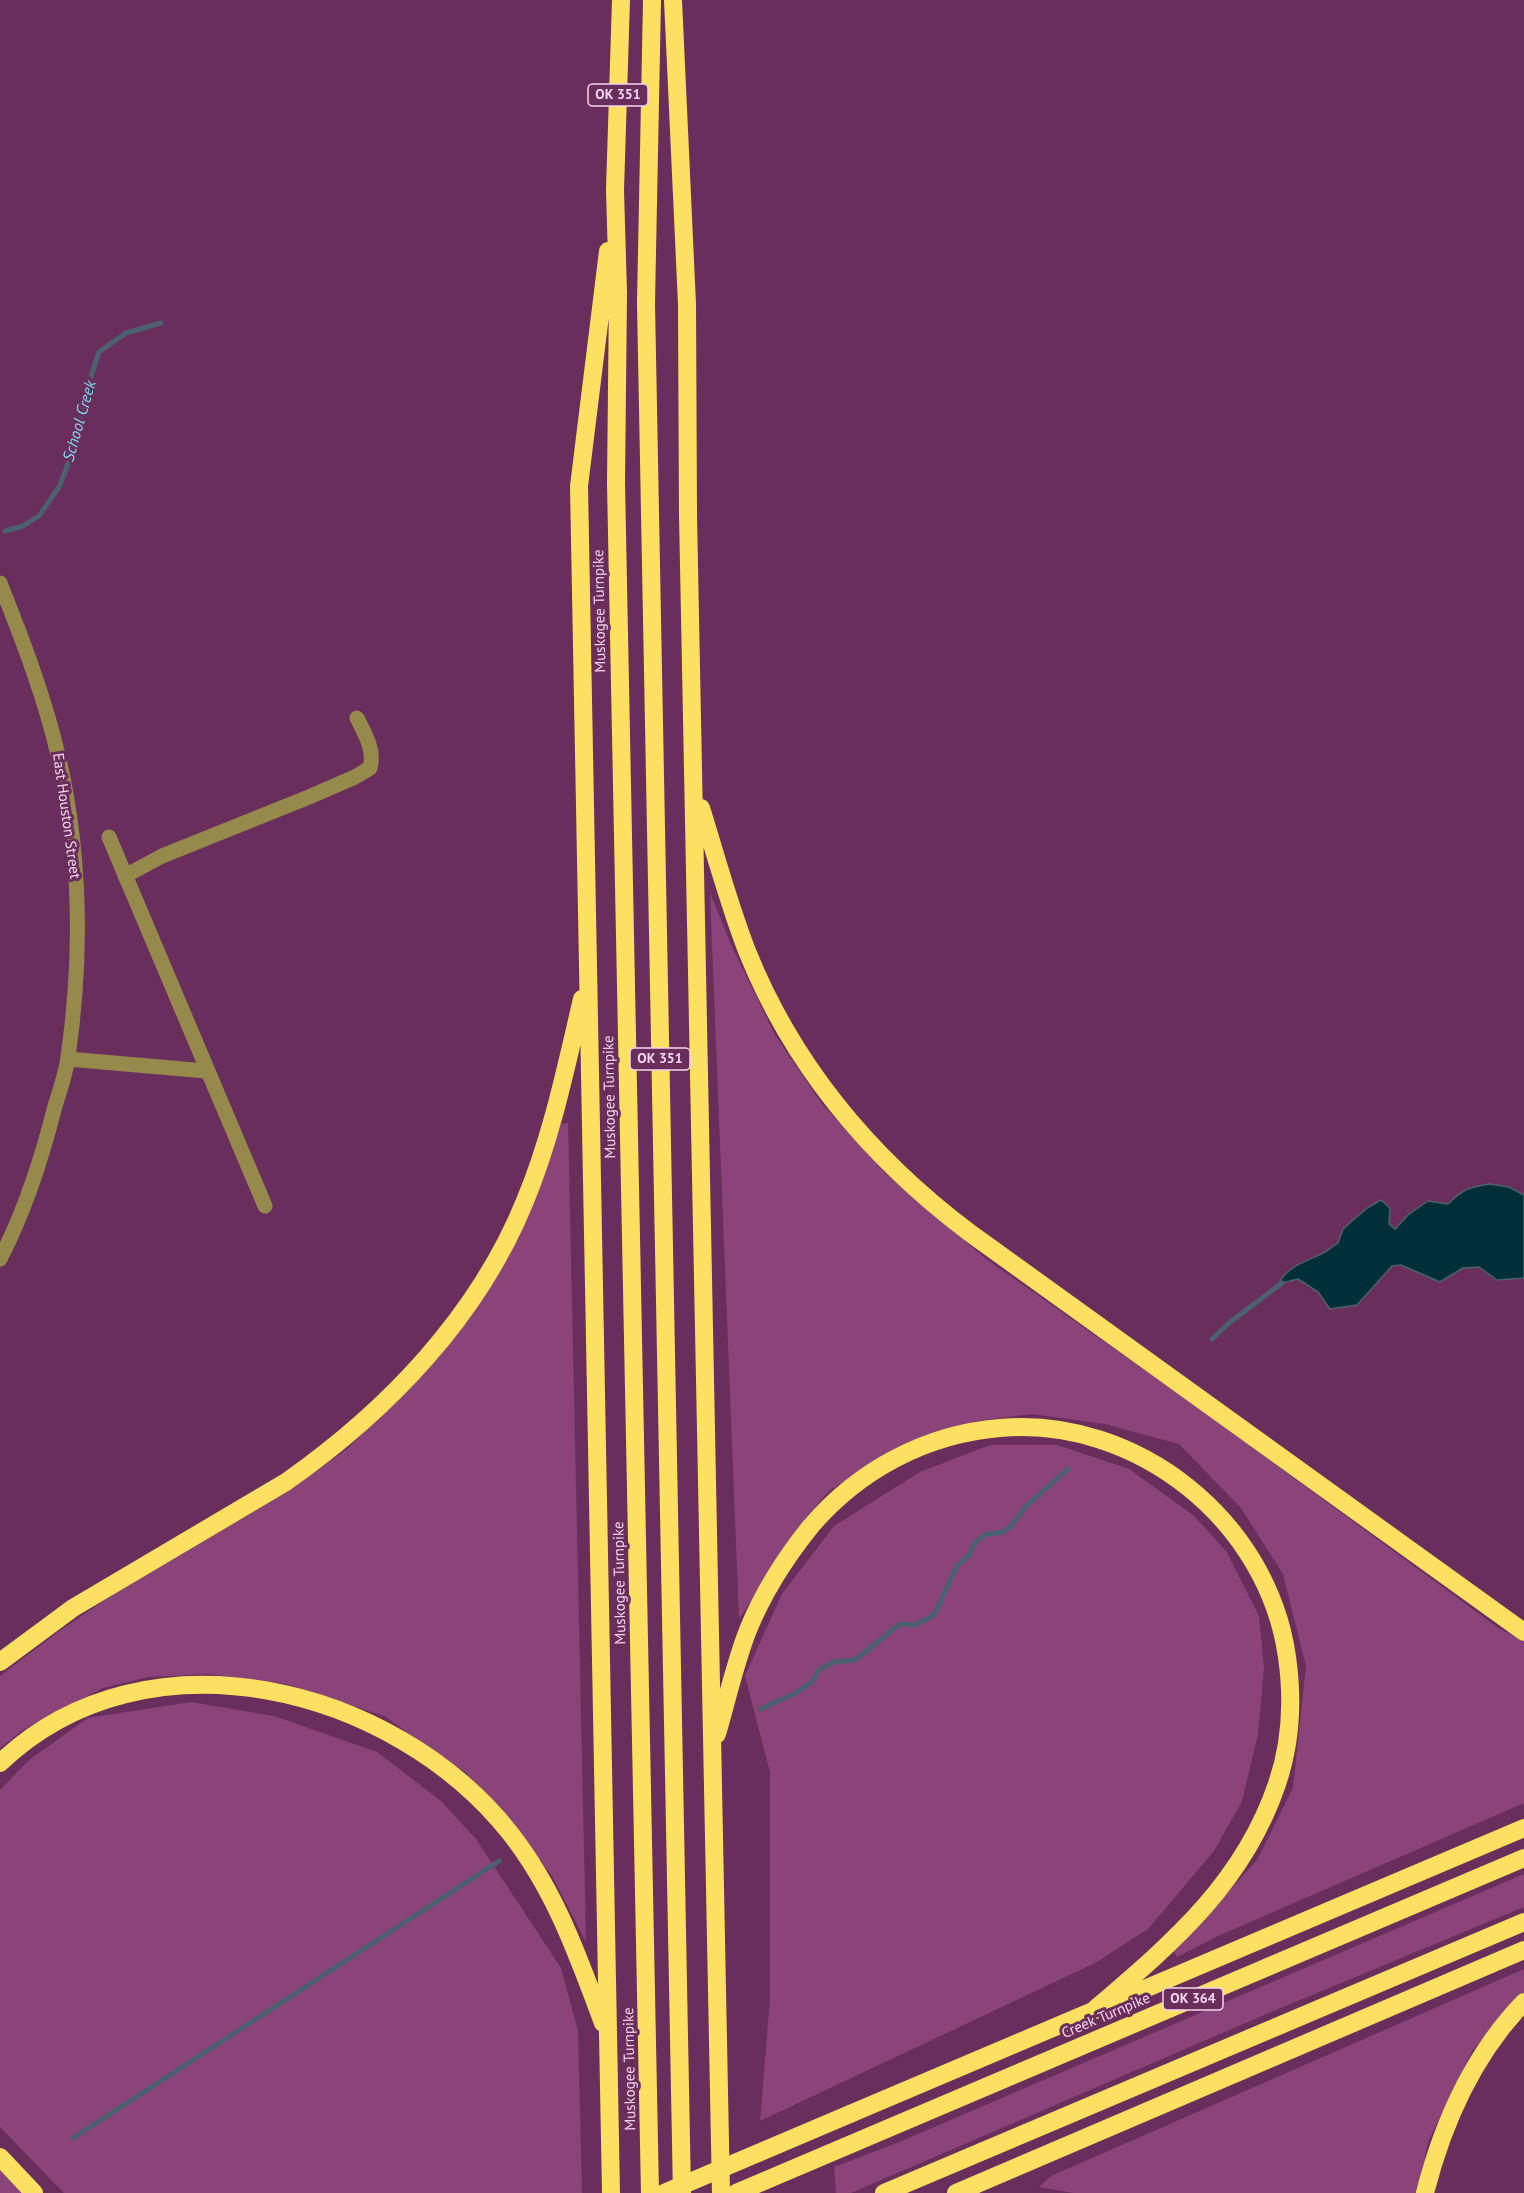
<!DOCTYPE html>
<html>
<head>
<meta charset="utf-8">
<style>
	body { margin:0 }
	canvas { display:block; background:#692e5b }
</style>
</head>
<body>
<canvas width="1524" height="2193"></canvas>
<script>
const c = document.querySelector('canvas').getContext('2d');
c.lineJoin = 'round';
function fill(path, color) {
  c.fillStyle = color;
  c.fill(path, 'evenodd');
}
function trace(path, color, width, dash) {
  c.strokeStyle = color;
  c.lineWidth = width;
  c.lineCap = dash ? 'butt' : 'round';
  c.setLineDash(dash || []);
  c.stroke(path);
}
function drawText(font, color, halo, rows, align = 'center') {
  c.font = font + ' "PT Sans",sans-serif';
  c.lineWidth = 6;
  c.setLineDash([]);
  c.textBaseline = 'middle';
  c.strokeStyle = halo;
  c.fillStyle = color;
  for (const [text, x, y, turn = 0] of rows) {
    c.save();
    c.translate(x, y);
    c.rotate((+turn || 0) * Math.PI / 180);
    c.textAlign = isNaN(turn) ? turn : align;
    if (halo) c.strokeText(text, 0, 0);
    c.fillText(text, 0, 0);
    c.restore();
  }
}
fill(new Path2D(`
	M710 893 733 949 775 1035 822 1104 886 1174 986 1259 1190 1402 1497 1627 1524 1642V1803L1218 1936 1177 1957 1174 1952 1257 1860 1293 1788 1306 1666 1283 1574 1241 1508 1179 1444 1105 1424 1032 1414 977 1421 899 1446 829 1491 805 1519 739 1619Z
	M568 1123 586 1942 552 1876 512 1823 466 1773 384 1716 286 1684 209 1674 148 1677 103 1688 23 1730 0 1748V1676L58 1632 114 1594 289 1491 347 1449 439 1357 486 1294 524 1225 561 1124Z
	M990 1445H1057L1129 1469 1193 1515 1226 1551 1259 1616 1264 1668 1258 1734 1242 1801 1214 1851 1148 1929 1095 1963 760 2121 770 1999V1772L745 1676 782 1594 834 1526 920 1472Z
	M191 1702 274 1716 377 1752 441 1801 476 1839 561 1968 578 2031 582 2193H64L0 2127V1790L29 1760 88 1718Z
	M1524 1874V1907L1271 2012 851 2193H836L834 2167 897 2143Z
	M1524 1969V1992L1472 2051 1428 2142 1418 2193H1073L1039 2187 1051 2176Z
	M0 2170 22 2193H0Z`), '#8b447a');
const water = new Path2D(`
	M1490 1184 1509 1187 1524 1195V1278L1497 1280 1479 1267 1463 1268 1440 1282 1401 1265 1392 1266 1357 1305 1330 1309 1318 1292 1298 1279 1278 1284C1287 1268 1301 1263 1317 1256 1325 1253 1332 1247 1338 1243L1343 1229 1367 1208 1381 1200 1390 1208 1389 1224 1395 1229 1409 1214 1428 1201 1448 1204C1463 1189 1469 1187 1490 1184Z`);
fill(water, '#012f39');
trace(water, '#4b616f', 1.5);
trace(new Path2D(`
	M5 531 23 526 39 516 59 487 76 444 88 385 99 352 126 333 161 323
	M1212 1339 1229 1323 1282 1283
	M760 1709 794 1694 812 1682 819 1670 833 1662 855 1660 900 1624 915 1625 934 1615 957 1566 970 1554 973 1545 984 1535 1003 1532 1012 1525 1025 1507 1068 1469
	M73 2138 499 1861`), '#4b616f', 5);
trace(new Path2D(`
	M0 583C23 641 45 698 59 759 81 856 82 959 68 1057 66 1073 60 1090 55 1106 42 1158 25 1211 0 1259
	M109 837 265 1206
	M125 876 162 856 309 797 355 777 370 768C375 750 365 734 357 718
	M68 1059 206 1071`), '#96894c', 15);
trace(new Path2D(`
	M621 0 615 190 618 293 616 483 650 2193
	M652 0 646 303 682 2193
	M673 0 687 304 688 515 721 2193
	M608 251 579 486 611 2193
	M701 808C716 856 729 905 747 951 793 1066 873 1160 970 1233L1524 1632
	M0 1662 73 1608 286 1482C387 1411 478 1317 525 1201 552 1136 566 1067 582 999
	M717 1734C727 1700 735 1663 748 1630 763 1593 786 1557 811 1526 859 1470 926 1434 1000 1428 1137 1416 1268 1521 1287 1657 1293 1699 1291 1743 1277 1784 1243 1884 1172 1943 1094 2010
	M0 1763C146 1623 394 1686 510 1833 555 1890 578 1956 603 2023
	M850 2114 1524 1828
	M0 2157 34 2193
	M736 2193 1524 1858
	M884 2193 1524 1922
	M956 2193 1524 1950
	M1425 2193C1443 2122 1473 2055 1524 2002`), '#fbe061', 18);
trace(new Path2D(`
	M664 2193 850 2114`), '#fbe061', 18);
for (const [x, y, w] of [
	[618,95,60],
	[660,1059,60],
	[1193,1999,60]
]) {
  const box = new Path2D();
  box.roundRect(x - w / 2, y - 11, w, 22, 4.5);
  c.fillStyle = '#692e5b';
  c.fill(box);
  trace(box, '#f9d5ee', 1.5);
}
drawText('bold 14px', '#f9d5ee', null, [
	["OK 351",618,95],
	["OK 351",660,1059],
	["OK 364",1193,1999]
]);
drawText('15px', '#f9d5ee', '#692e5b', [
	["Muskogee Turnpike",600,611,-91],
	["East Houston Street",66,816,82],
	["Muskogee Turnpike",610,1097,-91],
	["Muskogee Turnpike",620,1583,-91],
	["Creek Turnpike",1106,2016,-23],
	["Muskogee Turnpike",630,2069,-91]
]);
drawText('italic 16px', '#80daf2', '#692e5b', [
	["School Creek",80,421,-74]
]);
</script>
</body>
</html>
